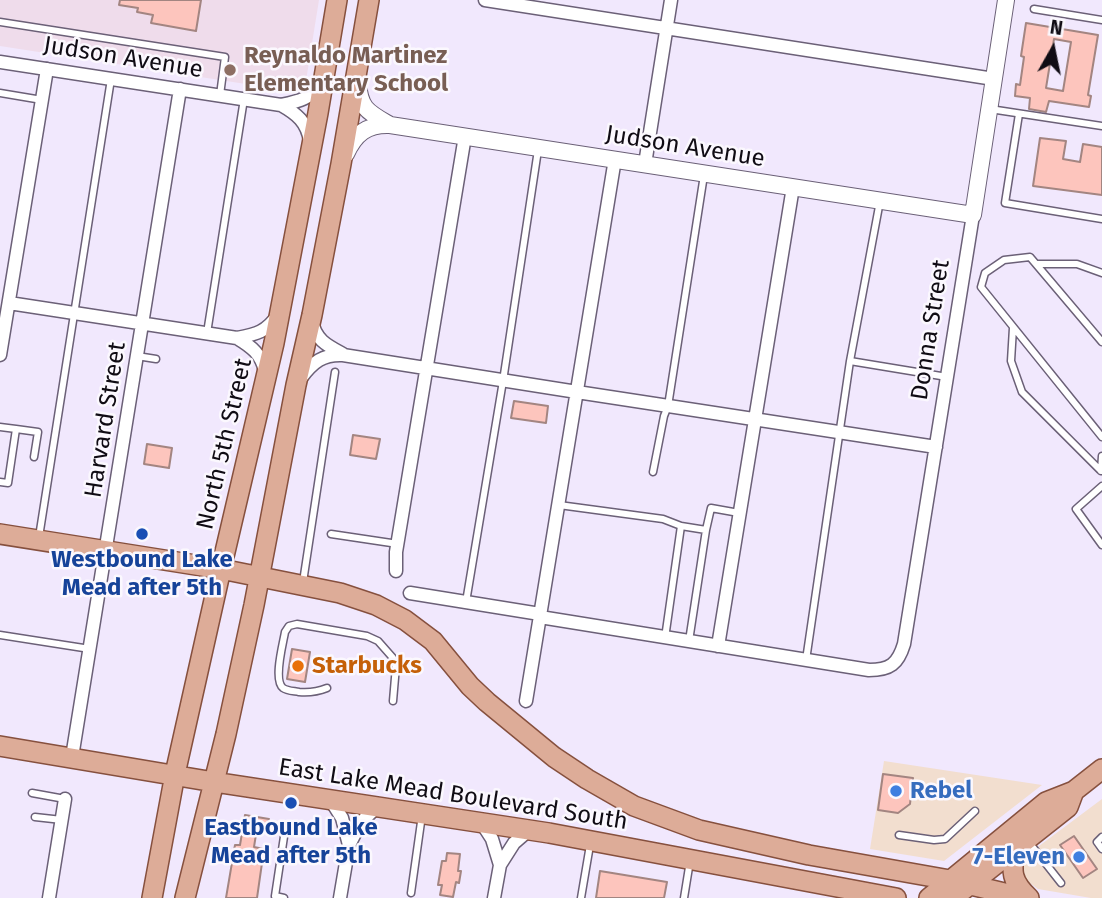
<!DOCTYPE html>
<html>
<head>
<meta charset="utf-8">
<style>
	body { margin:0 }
	#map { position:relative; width:1102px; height:898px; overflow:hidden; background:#f1e8fd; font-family:"Fira Sans",sans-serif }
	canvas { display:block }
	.north { position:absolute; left:1018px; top:14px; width:70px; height:70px; -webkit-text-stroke:5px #fbf8fe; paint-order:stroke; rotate:9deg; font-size:19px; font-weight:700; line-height:28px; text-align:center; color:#100c14 }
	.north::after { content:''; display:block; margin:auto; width:24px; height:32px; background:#100c14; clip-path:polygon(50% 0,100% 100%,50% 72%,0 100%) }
</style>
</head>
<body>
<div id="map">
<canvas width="1102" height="898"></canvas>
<div class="north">N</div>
</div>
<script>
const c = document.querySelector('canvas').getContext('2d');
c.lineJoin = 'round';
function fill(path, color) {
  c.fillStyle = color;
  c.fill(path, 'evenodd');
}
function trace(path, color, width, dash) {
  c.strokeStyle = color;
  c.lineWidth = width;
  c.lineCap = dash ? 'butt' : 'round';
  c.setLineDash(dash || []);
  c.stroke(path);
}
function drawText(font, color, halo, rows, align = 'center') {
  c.font = font + ' "Fira Sans",sans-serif';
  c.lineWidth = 5;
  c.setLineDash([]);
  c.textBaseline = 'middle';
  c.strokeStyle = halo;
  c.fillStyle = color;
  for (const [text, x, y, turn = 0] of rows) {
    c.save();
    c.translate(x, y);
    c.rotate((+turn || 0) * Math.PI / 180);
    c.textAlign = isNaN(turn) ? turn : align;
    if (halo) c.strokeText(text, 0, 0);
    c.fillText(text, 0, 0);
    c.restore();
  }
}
fill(new Path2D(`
	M884 761 1042 785 944 861 870 849Z
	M1102 799V898H1091L1038 889 1026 880 1022 871 1027 855Z`), '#f2decf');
fill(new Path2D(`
	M0 0H319L304 93 0 46Z`), '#efdceb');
const building = new Path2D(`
	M120 0H201L196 31 151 23 153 15 137 12 138 8 119 5Z
	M1026 23 1098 35 1088 95 1091 96 1089 107 1049 101 1046 112 1029 109 1030 98 1015 96 1016 84 1020 85 1024 57 1021 56ZM1054 39 1071 42 1063 91 1046 88Z
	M1040 138 1066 141 1063 159 1080 162 1083 144 1102 147V195L1033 186Z
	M514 401 548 406 546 423 511 418Z
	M353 435 380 439 376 459 350 455Z
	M147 444 172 448 169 468 144 464Z
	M292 649 310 652 305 682 287 679Z
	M883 774 913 778 910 804 898 813 878 810Z
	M245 815 269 819 267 830 257 828 254 847 264 849 257 898H226L235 845H240Z
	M1074 836 1097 869 1083 878 1060 845Z
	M447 853 460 854 458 871H461L459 883 456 882 453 897 440 895 442 885H438L442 861H446Z
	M600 871 667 882 664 898H596Z`);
fill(building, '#fdc5bd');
trace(building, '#a38581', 2);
const service = new Path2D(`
	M1034 9 1102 20
	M0 22 225 57 220 95
	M0 93 42 100
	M990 109 1102 126
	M1019 114 1005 203 1102 219
	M1037 264H1077L1102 273
	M1013 328 1011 361 1022 392 1100 470
	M207 333 244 99
	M1102 342 1030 257 1004 260 985 273 981 287 1102 437
	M137 356 156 359
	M850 361 880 201
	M0 427 16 429 8 483 0 482
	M16 429 38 432 34 457
	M1101 471 1102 456
	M653 472 664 416 668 406 704 175
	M1102 486 1076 509 1102 545
	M559 505 663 519 681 526
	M706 530 711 508 739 513
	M331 534 398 544
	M39 537 111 79
	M303 582 335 372
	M466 602 503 381 538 150
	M0 635 90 649
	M665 638 681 526 706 530 689 641
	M806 660 850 361 947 377
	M327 688C317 692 310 693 299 692 294 691 287 691 283 688 273 680 283 644 285 632L289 626 297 624 367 636 378 641 393 658 396 666 393 701
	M32 793 65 799
	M35 817 62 820
	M899 835 934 840 945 839 975 811
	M1102 837 1097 842 1102 849
	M1028 841 1061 883
	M411 893 422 815
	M284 898 275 896 285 830
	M581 898 590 845
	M684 898 690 861`);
const minor = new Path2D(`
	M485 0 994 79
	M0 62 281 105C300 101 310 99 321 83
	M281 105C297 114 307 122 310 141
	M645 164 671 0
	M9 303 237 338C257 334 266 332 278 315
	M312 321C315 340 328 346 343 354
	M237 338C252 347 261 354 265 371
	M0 355 47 69
	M301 378C313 362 323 354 343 355L577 392 936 447
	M396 571V552L465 136
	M410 593 540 614
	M540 617 869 670C890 670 898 664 904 644L973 215
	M718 646 793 187
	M526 701 615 159
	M72 757 180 89
	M330 799 342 818 349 845
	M481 822 492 839 500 865
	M49 898 65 799
	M340 898 349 845 361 822 378 806
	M494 898 500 865 514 843 529 830`);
const tertiary = new Path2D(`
	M358 83C360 109 368 112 390 125
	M346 154C355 134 367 124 390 125L973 215 1006 0`);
const primary = new Path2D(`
	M0 534 221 569 340 593 376 605 405 620 433 641 470 686 487 702 554 757 587 779 634 806 699 830 809 855 950 880 1025 898
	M0 746 214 782 549 833 896 898
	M1015 848C1011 872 1011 881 1029 898
	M152 898 175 774 221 569 274 343 318 113 337 0
	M185 898 226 734 254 605 296 385 312 315 341 164 369 0
	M929 898 1046 802 1074 791 1102 769
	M953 898 1068 807 1074 791`);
trace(service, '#6b6077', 9);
trace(minor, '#6b6077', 15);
trace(tertiary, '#6b6077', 18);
trace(primary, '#86503e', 22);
trace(service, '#fff', 6);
trace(minor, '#fff', 12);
trace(tertiary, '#fff', 16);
trace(primary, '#ddac98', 19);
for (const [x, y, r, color] of [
	[230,70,7,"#8d6e63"],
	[142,534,7,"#1a4fb4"],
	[298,666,7,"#e8710a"],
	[896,791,7,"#3f7fe0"],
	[291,803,7,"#1a4fb4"],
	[1079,857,7,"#3f7fe0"]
]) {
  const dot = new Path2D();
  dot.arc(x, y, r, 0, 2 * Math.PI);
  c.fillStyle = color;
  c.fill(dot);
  trace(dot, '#fbf8fe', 2.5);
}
drawText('bold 24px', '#785e54', '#fbf8fe', [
	["Reynaldo Martinez",244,56],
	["Elementary School",244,84]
], 'left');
drawText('24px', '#100c14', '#fbf8fe', [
	["Judson Avenue",123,58,9],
	["Judson Avenue",685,147,9],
	["Donna Street",931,330,-81],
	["Harvard Street",106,420,-81],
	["North 5th Street",225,444,-77],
	["East Lake Mead Boulevard South",453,795,9]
]);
drawText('bold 24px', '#164399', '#fbf8fe', [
	["Westbound Lake",142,560],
	["Mead after 5th",142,588],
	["Eastbound Lake",291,828],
	["Mead after 5th",291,856]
]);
drawText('bold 24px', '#c56008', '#fbf8fe', [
	["Starbucks",312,666]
], 'left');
drawText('bold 24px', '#366cbe', '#fbf8fe', [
	["Rebel",910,791],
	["7-Eleven",1065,857,"right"]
], 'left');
</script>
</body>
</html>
